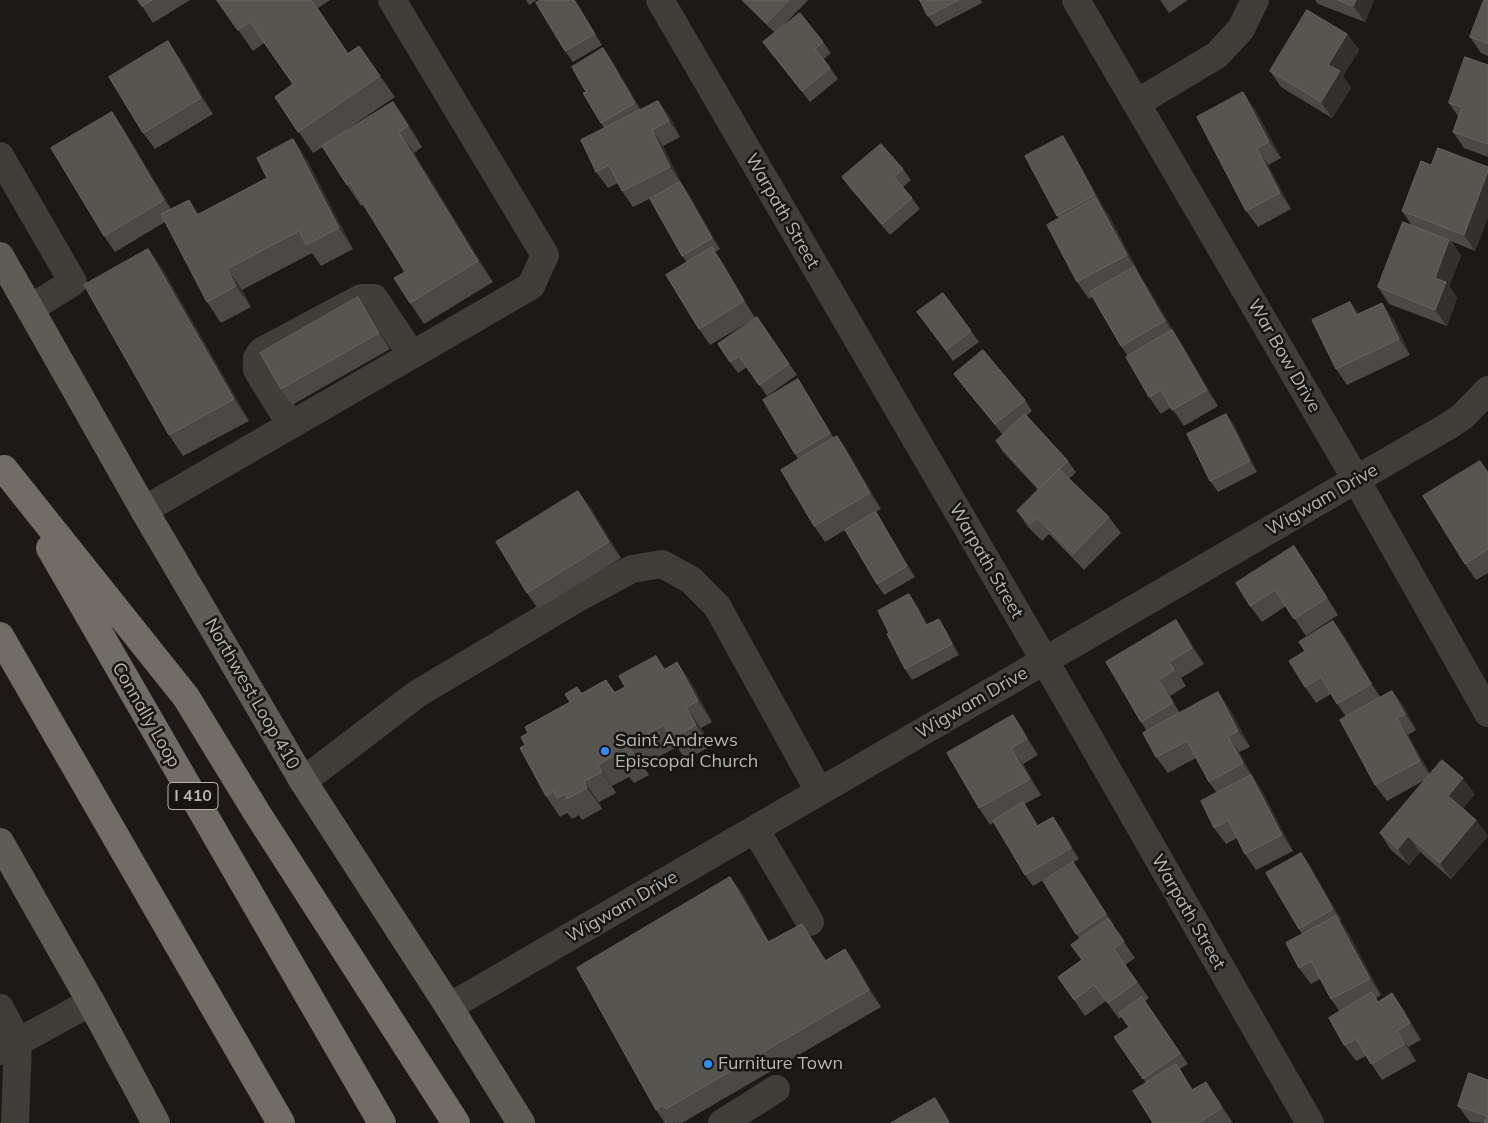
<!DOCTYPE html>
<html>
<head>
<meta charset="utf-8">
<style>
	body { margin:0 }
	canvas { display:block; background:#1b1a18 }
</style>
</head>
<body>
<canvas width="1488" height="1123"></canvas>
<script>
const c = document.querySelector('canvas').getContext('2d');
c.lineJoin = 'round';
function trace(path, color, width, dash) {
  c.strokeStyle = color;
  c.lineWidth = width;
  c.lineCap = dash ? 'butt' : 'round';
  c.setLineDash(dash || []);
  c.stroke(path);
}
function fill(path, color) {
  c.fillStyle = color;
  c.fill(path, 'evenodd');
}
function drawText(font, color, halo, rows, align = 'center') {
  c.font = font + ' Mulish,sans-serif';
  c.lineWidth = 5;
  c.setLineDash([]);
  c.textBaseline = 'middle';
  c.strokeStyle = halo;
  c.fillStyle = color;
  for (const [text, x, y, turn = 0] of rows) {
    c.save();
    c.translate(x, y);
    c.rotate((+turn || 0) * Math.PI / 180);
    c.textAlign = isNaN(turn) ? turn : align;
    if (halo) c.strokeText(text, 0, 0);
    c.fillText(text, 0, 0);
    c.restore();
  }
}
trace(new Path2D(`
	M660 0 1045 661 1310 1123
	M1076 0 1357 481 1488 713
	M1137 103 1217 55 1241 29 1255 0
	M0 156 73 282 31 308
	M291 425 257 370V358L262 351 361 298H374L412 355
	M144 510 531 286 545 255 392 0
	M303 781 417 694 576 599 632 569 662 564 691 580 717 606 819 791
	M755 829 810 922
	M449 1007 1450 425 1463 416 1488 390
	M0 1008 18 1042 1 1051
	M15 1123 18 1042 91 1002
	M722 1123 776 1089`), '#403e39', 28);
trace(new Path2D(`
	M0 256 144 510 303 781 449 1007 521 1123
	M0 842 91 1002 156 1123`), '#5f5c55', 28);
trace(new Path2D(`
	M4 469 186 697 257 813 456 1123
	M50 548 382 1123
	M0 636 281 1123`), '#716c65', 28);
fill(new Path2D(`
	M138 0H190L153 23Z
	M217 0H330L318 8 348 53 359 46 395 97 342 133 393 102 408 123 422 147 414 153 493 282 424 324 410 303 405 272 364 204 361 206 347 185 323 147 313 153 275 97 293 84 264 43 253 51Z
	M526 0H537L529 5Z
	M575 0 602 45 573 62 565 51Z
	M741 0H808L779 30 823 42 831 53 824 59 838 79 810 102 771 53 763 42 775 33Z
	M920 0H981L982 3 936 27 928 16Z
	M1160 0H1188L1169 13Z
	M1315 0H1374L1365 22 1318 4Z
	M1488 0V56L1481 53 1470 37Z
	M1347 34 1359 50 1343 76 1351 88 1332 118 1281 87 1270 71Z
	M603 48 611 59 641 110 658 101 670 117 680 137 663 146 681 183 688 193 720 249 715 252 723 263 755 318 710 345 699 329 687 262 682 256 659 194 633 207 622 191 618 183 608 188 596 172 604 128 601 123Z
	M179 57 213 114 155 149 143 133Z
	M1488 65V157L1464 148 1453 132 1458 116 1449 103Z
	M1255 109 1281 158 1268 165 1291 209 1258 227 1246 211Z
	M112 112 123 128 171 209 199 214 267 178 293 139 307 160 353 249 321 266 312 253 242 290 251 307 221 323 207 302 165 222 115 252 104 236Z
	M1070 147 1102 206 1108 214 1138 271V272L1145 283 1176 335 1183 346 1218 406 1184 426 1171 407 1161 414 1149 397 1128 356 1121 346 1092 297 1089 299 1077 282 1059 218 1057 216Z
	M1431 165 1488 167V217L1475 251 1451 241 1461 256 1449 286 1457 298 1447 326 1389 304 1378 287 1412 226 1402 211Z
	M903 169 911 180 903 187 912 198 920 209 890 235 850 188 842 177Z
	M148 249 163 270 249 421 183 456 169 435Z
	M943 293 979 342 953 361 917 312Z
	M358 297 369 313 390 349 292 405 281 389Z
	M1350 302 1359 314 1393 319 1410 355 1347 385 1336 369Z
	M757 317 797 375 767 396 747 367 738 373 730 362Z
	M954 374 1025 400 1032 411 1026 416 1068 461 1076 472 1069 479 1109 517 1121 533 1084 570 1049 534 1042 541 1028 527 1017 511 1038 490 1003 452 996 441 1003 435 962 385Z
	M805 390 834 438 837 436 848 452 881 509 855 525 883 524 915 577 884 595 877 584 845 530 825 542 814 526 798 459 795 454Z
	M1226 414 1234 425 1257 472 1218 492 1210 481Z
	M1480 461 1488 472V573L1476 580 1465 564Z
	M590 507 621 558 538 609 527 593Z
	M1294 546 1305 562 1338 615 1306 636 1286 606 1262 622 1250 606Z
	M917 605 927 624 946 630 959 655 912 680 905 669 889 633Z
	M1176 620 1187 636 1204 664 1181 678 1186 686 1170 696 1180 713 1218 692 1229 708 1250 747 1239 752 1254 779 1262 791 1293 851 1256 870 1245 854 1237 838 1226 844 1214 828 1217 793 1209 782 1196 758 1168 773 1156 757 1147 731 1141 722Z
	M1345 637 1380 697 1392 691 1404 707 1416 730 1408 735 1430 774 1475 794 1463 808 1476 820 1488 836 1451 879 1420 852 1409 865 1391 850 1380 833 1425 780 1387 801 1375 785 1346 717 1331 694 1316 703 1305 687Z
	M656 656 665 669 677 662 692 684 712 722 701 728 711 746 686 760 677 747 643 765 649 775 634 783 629 777 612 786 616 793 599 802 602 809 582 820 579 815 572 819 567 813 560 817 546 796 525 745 528 733 570 702 577 687 582 693 606 680 615 692 625 687Z
	M1013 715 1024 731 1038 755 1023 764 1041 795 1025 804 1038 825 1061 828 1079 859 1033 886 1025 875 994 822 990 825 979 808Z
	M1301 853 1309 864 1341 920 1340 921 1348 932 1381 995 1376 998 1378 1002 1392 993 1404 1010 1421 1040 1408 1047 1416 1061 1382 1080 1366 1056 1356 1061 1344 1045 1340 1012 1331 999 1320 979 1311 984 1299 968 1302 934 1299 929Z
	M1073 862 1114 925 1113 926 1135 958 1125 965 1149 998 1145 1001 1188 1064 1180 1069 1193 1090 1217 1098 1233 1123H1153L1146 1083 1114 1037 1129 1027 1122 1017 1119 1019 1106 1001 1085 1016 1058 977 1081 960 1080 939 1076 934Z
	M730 877 742 893 769 942 813 940 826 960 845 949 856 965 881 1007 682 1123H675L674 1122 673 1123H665L656 1110Z
	M1488 1080V1123L1470 1122 1458 1106Z`), '#4b4945');
fill(new Path2D(`
	M574 0H575L602 45 595 34Z
	M1356 0H1374L1365 22 1353 6Z
	M1347 34 1359 50 1343 76 1351 88 1332 118 1321 102 1328 65Z
	M168 41 179 57 213 114 201 98Z
	M603 48 611 59 643 114 635 103Z
	M1243 92 1255 109 1281 158 1269 142Z
	M658 101 670 117 680 137 669 121Z
	M393 102 408 123 422 147 408 126Z
	M112 112 123 128 176 216 164 200Z
	M652 130 663 146 681 183 670 167Z
	M399 132 414 153 493 282 478 261Z
	M1063 136 1070 147 1103 206 1095 195Z
	M293 139 307 160 353 249 339 228Z
	M1257 148 1268 165 1291 209 1280 193Z
	M1488 171V217L1475 251 1464 235Z
	M680 182 688 193 720 249 712 238Z
	M1096 198 1108 214 1138 271 1127 255Z
	M189 200 204 221 197 215Z
	M1449 240 1461 256 1449 286 1457 298 1447 326 1435 310V278Z
	M712 247 723 263 755 318 744 301Z
	M148 249 163 270 249 421 234 399Z
	M1134 267 1145 283 1176 335 1183 346 1218 406 1207 390 1173 332 1165 321Z
	M227 269 242 290 251 307 236 286Z
	M358 297 369 313 390 349 379 333Z
	M1350 302 1361 318 1356 315Z
	M1382 303 1393 319 1410 355 1399 339Z
	M798 379 805 390 838 444 830 433Z
	M1226 414 1234 425 1257 472 1250 461Z
	M837 436 848 452 881 509 870 493Z
	M578 491 590 507 621 558 609 542Z
	M876 512 883 524 915 577 907 566Z
	M1294 546 1305 562 1338 615 1327 598Z
	M909 594 917 605 934 636 926 625Z
	M939 619 946 630 959 655 952 644Z
	M1176 620 1187 636 1204 664 1192 648Z
	M1333 621 1345 637 1382 700 1371 684Z
	M656 656 671 677 664 670Z
	M677 662 692 684 712 722 698 701Z
	M1159 680 1170 696 1184 719 1173 703Z
	M1392 691 1404 707 1416 730 1405 714Z
	M1218 692 1229 708 1250 747 1238 731Z
	M686 707 701 728 711 746 696 725Z
	M1013 715 1024 731 1038 755 1027 739Z
	M1397 718 1408 735 1431 777 1420 761Z
	M1228 736 1239 752 1254 779 1243 763Z
	M628 744 643 765 649 775 634 754Z
	M1011 748 1023 764 1041 795 1030 779Z
	M598 765 612 786 616 793 602 772Z
	M1251 775 1262 791 1293 851 1282 835Z
	M1463 778 1475 794 1460 812 1448 796Z
	M584 781 599 802 602 809 587 788Z
	M1023 802 1031 813 1045 837 1037 826Z
	M1053 817 1061 828 1079 859 1071 848Z
	M1476 820 1488 836 1451 879 1440 863Z
	M1408 836 1420 852 1409 865 1398 849Z
	M1301 853 1309 864 1341 920 1333 909Z
	M1073 862 1081 873 1114 925 1106 914Z
	M730 877 742 893 779 959 768 942Z
	M1336 916 1348 932 1381 995 1370 979Z
	M802 924 813 940 836 977 825 961Z
	M845 949 856 965 881 1007 869 990Z
	M1392 993 1404 1010 1421 1040 1410 1023Z
	M1397 1031 1408 1047 1416 1061 1405 1044Z
	M1176 1064 1187 1080 1204 1107 1192 1090Z
	M1206 1082 1217 1098 1233 1123 1222 1108Z
	M935 1098 946 1114 951 1123H949Z`), '#33312e');
const building = new Path2D(`
	M138 0H152L142 6Z
	M217 0H311L348 54 359 46 380 76 298 132 275 97 293 84 250 22 238 30Z
	M540 0H574L595 34 565 51 536 3Z
	M744 0H789L767 23Z
	M920 0H959L928 16Z
	M1338 0H1356L1353 6Z
	M1484 0H1488V44L1470 37Z
	M1307 10 1347 34 1328 65 1340 71 1321 102 1270 71Z
	M800 13 823 42 815 49 830 68 802 91 763 42Z
	M168 41 201 98 143 133 109 77Z
	M603 48 635 103 601 123 583 93 586 92 572 67Z
	M1465 57 1488 65V144L1453 132 1462 107 1449 103Z
	M1243 92 1269 142 1257 148 1280 193 1246 211 1197 117Z
	M658 101 669 121 652 130 670 167 622 191 609 165 596 172 581 140Z
	M393 102 408 126 399 132 478 261 410 303 394 278 405 272 350 183 347 185 322 146Z
	M112 112 164 200 104 236 51 148Z
	M1063 136 1095 195 1057 216 1025 156Z
	M293 139 339 228 306 245 299 231 227 269 236 286 207 302 161 214 189 200 197 215 267 178 257 158Z
	M881 144 903 169 894 177 912 198 882 224 842 177Z
	M1438 148 1488 167V171L1464 235 1402 211 1421 161 1431 165Z
	M680 182 712 238 682 256 650 199Z
	M1096 198 1127 255 1077 282 1047 225Z
	M1403 222 1449 240 1435 278 1446 282 1435 310 1378 287Z
	M712 247 744 301 699 329 666 275Z
	M148 249 234 399 169 435 84 285Z
	M1134 267 1165 321 1121 346 1090 292Z
	M943 293 971 331 946 350 917 312Z
	M358 297 379 333 281 389 260 353Z
	M1350 302 1356 315 1382 303 1399 339 1336 369 1312 320Z
	M757 317 789 364 759 385 739 356 730 362 718 344Z
	M1172 330 1207 390 1172 410 1161 390 1149 397 1126 357Z
	M983 350 1025 400 995 424 954 374Z
	M798 379 830 433 795 454 763 400Z
	M1025 414 1068 461 1039 488 996 441Z
	M1226 414 1250 461 1210 481 1187 434Z
	M837 436 870 493 814 526 781 470Z
	M1480 461 1488 473V532L1487 533 1488 535V549L1465 564 1423 496Z
	M1059 469 1109 517 1073 554 1037 518 1030 524 1017 511Z
	M578 491 609 542 527 593 496 542Z
	M876 512 907 566 877 584 845 530Z
	M1294 546 1327 598 1294 619 1275 590 1250 606 1236 583Z
	M909 594 926 625 939 619 952 644 905 669 887 634 889 633 878 611Z
	M1176 620 1192 648 1169 662 1174 670 1159 680 1173 703 1141 722 1106 662Z
	M1333 621 1371 684 1337 704 1321 677 1305 687 1289 661 1305 651 1299 642Z
	M656 656 664 670 677 662 698 701 686 707 696 725 671 739 664 725 628 744 634 754 619 762 615 755 598 765 602 772 584 781 587 788 567 799 565 794 557 798 554 791 546 796 520 748 525 745 521 737 528 733 525 727 570 702 565 694 577 687 581 694 606 680 614 693 625 687 619 676Z
	M1392 691 1405 714 1397 718 1420 761 1375 785 1340 720Z
	M1218 692 1238 731 1228 736 1243 763 1209 782 1187 741 1156 757 1143 733Z
	M1013 715 1027 739 1011 748 1030 779 979 808 947 753Z
	M1442 760 1463 778 1448 796 1476 820 1440 863 1408 836 1398 849 1380 833Z
	M1251 775 1282 835 1245 854 1228 820 1214 828 1201 801Z
	M1023 802 1037 826 1053 817 1071 848 1025 875 993 821Z
	M1301 853 1333 909 1299 929 1266 873Z
	M1073 862 1106 914 1076 934 1043 881Z
	M730 877 768 942 802 924 825 961 845 949 869 990 666 1109 663 1105 656 1110 577 968Z
	M1336 916 1370 979 1331 999 1311 961 1299 968 1286 943Z
	M1108 919 1124 941 1114 949 1137 982 1108 1003 1094 985 1074 1000 1058 977 1082 960 1071 945Z
	M1372 992 1378 1002 1392 993 1410 1023 1397 1031 1405 1044 1371 1064 1356 1039 1344 1045 1329 1018Z
	M1142 997 1180 1053 1143 1079 1114 1037 1129 1027 1119 1013Z
	M1176 1064 1192 1090 1206 1082 1222 1108 1198 1123H1153L1133 1091Z
	M1469 1073 1488 1080V1123H1484L1487 1116 1458 1106Z
	M935 1098 949 1123H891Z`);
fill(building, '#575550');
trace(building, '#67645e', 1);
for (const [x, y, r, color] of [
	[605,751,5,"#2d8efe"],
	[708,1064,5,"#2d8efe"]
]) {
  const dot = new Path2D();
  dot.arc(x, y, r, 0, 2 * Math.PI);
  c.fillStyle = color;
  c.fill(dot);
  trace(dot, '#161513', 2);
}
for (const [x, y, w] of [
	[193,796,50]
]) {
  const box = new Path2D();
  box.roundRect(x - w / 2, y - 13.5, w, 27, 4);
  c.fillStyle = '#161513';
  c.fill(box);
  trace(box, '#bbb4aa', 1);
}
drawText('bold 16px', '#bbb4aa', null, [
	["I 410",193,796]
]);
drawText('18px', '#bbb4aa', '#161513', [
	["Warpath Street",782,211,60],
	["War Bow Drive",1284,356,60],
	["Wigwam Drive",1322,500,-30],
	["Warpath Street",986,561,60],
	["Northwest Loop 410",252,694,60],
	["Wigwam Drive",972,703,-30],
	["Connally Loop",146,715,60],
	["Wigwam Drive",622,907,-30],
	["Warpath Street",1188,912,60]
]);
drawText('18px', '#bbb4aa', '#161513', [
	["Saint Andrews",615,741],
	["Episcopal Church",615,762],
	["Furniture Town",718,1064]
], 'left');
</script>
</body>
</html>
